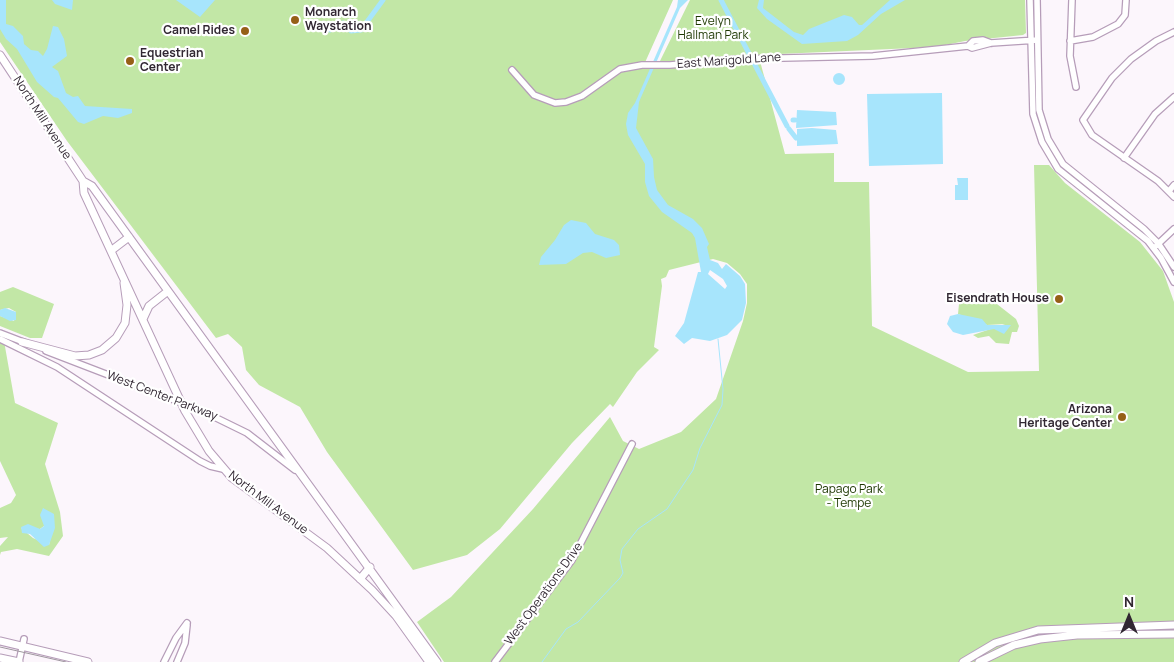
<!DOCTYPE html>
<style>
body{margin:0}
#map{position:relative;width:1174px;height:662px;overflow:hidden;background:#fcf6fc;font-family:Manrope,sans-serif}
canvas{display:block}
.north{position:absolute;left:1104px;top:592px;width:50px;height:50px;-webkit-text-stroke:4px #fff;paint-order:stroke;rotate:0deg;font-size:14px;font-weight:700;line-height:20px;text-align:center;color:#312732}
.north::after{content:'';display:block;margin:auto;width:18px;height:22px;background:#312732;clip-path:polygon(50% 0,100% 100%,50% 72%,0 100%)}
</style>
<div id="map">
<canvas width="1174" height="662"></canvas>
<div class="north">N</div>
</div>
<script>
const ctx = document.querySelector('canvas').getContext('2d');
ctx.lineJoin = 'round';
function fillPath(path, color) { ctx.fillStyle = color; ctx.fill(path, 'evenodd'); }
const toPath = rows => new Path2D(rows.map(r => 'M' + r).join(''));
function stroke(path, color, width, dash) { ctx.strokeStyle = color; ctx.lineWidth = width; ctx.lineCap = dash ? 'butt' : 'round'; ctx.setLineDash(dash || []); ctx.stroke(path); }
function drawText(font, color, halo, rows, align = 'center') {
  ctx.font = font + ' Manrope,sans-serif'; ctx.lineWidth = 4.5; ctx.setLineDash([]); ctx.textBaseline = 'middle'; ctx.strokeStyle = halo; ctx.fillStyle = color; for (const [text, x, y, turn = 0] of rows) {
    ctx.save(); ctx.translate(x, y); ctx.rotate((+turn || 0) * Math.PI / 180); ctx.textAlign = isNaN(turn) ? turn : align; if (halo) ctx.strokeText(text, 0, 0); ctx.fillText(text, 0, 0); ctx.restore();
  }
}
fillPath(toPath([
 [0,0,673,0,643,67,661,69,760,61,785,154,834,153,834,182,869,182,872,326,968,372,1039,371,1034,165,1049,165,1065,183,1140,242,1163,271,1174,302,1174,662,444,662,417,622,451,597,533,509,610,417,623,441,639,449,681,432,716,399,743,321,747,303,747,284,740,274,727,263,713,259,669,270,666,277,661,279,662,286,654,347,659,350,637,372,613,407,610,404,572,443,500,529,467,555,413,570,327,452,300,407,259,385,246,370,242,347,228,334,216,338,67,141,0,42],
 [690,0,1025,0,1026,33,1023,35,965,41,936,47,712,57,659,63],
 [13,287,54,304,42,338,30,338,0,326,0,316,14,321,16,312,9,308,0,310,0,292],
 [988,297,1016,319,1019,326,1017,332,1012,332,1009,344,996,343,989,336,978,338,973,335,1005,324,987,325,958,314,959,304],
 [0,340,4,341,15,403,58,423,45,464,60,512,63,536,49,556,17,549,1,552,0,555,0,546,8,537,0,538,0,508,11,503,16,495,0,461],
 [44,526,51,536,49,545,33,538,21,528,40,529]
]), '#c2e7a6');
fillPath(toPath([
 [0,0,6,0,6,24,13,26,23,36,24,44,31,50,38,51,43,56,47,49,53,26,58,27,64,39,67,56,52,67,58,71,66,93,73,97,78,96,85,106,132,109,132,113,118,118,103,116,84,124,78,122,58,98,54,97,37,82,17,49,6,39,0,29],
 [52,0,73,0,72,10,55,4],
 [176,0,215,0,200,17],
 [678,0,688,0,680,8,639,102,636,128,653,159,654,177,657,190,668,205,693,219,702,228,709,244,707,247,710,260,718,263,722,269,726,264,740,276,745,284,746,303,742,320,727,335,710,341,692,338,684,344,675,336,684,323,698,272,701,272,695,238,692,233,662,212,649,196,645,182,645,164,628,135,626,124,628,113,635,103,677,7],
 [710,270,723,279,727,286,725,289,708,274],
 [759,0,764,0,763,8,794,32,803,35,809,29,844,15,852,17,859,25,862,25,890,0,905,0,881,14,858,35,847,41,802,44,767,19,757,8],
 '833 79a6 6 0 1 1 12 0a6 6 0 1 1-12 0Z',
 [942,93,943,164,869,166,867,94],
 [797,110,836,112,837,125,796,128],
 [812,128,836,130,838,144,797,146,797,129],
 [957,178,968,178,968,200,955,200,955,185,958,185],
 [571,220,586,223,595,234,614,240,619,245,620,255,606,258,592,252,583,253,566,264,539,265,541,257,555,240,564,225],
 [5,308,16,312,16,320,10,321,0,316,0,310],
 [958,314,982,319,987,325,1011,325,1004,334,994,329,963,335,953,332,947,324,950,316],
 [43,508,54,514,55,528,49,545,44,547,30,534,22,533,21,527,28,524,40,529,44,526,40,515]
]), '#a7e5fc');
stroke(toPath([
 [542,662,566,629,578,622,620,578,623,573,620,560,622,549,638,529,667,509,693,470,700,448,722,405,723,389,718,339]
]), '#a7e5fc', 1);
stroke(toPath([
 [721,0,787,126],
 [330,30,343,23,351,31,361,30,383,0],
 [793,120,795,120],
 [789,129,796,138]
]), '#a7e5fc', 5);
const minor = toPath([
 [1030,0,1033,114,1042,142,1058,169,1148,241,1161,258,1174,282],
 [1037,0,1039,110,1048,139,1063,164,1144,229,1158,243,1174,267],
 [1072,0,1070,56,1076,87],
 [1174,32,1156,41,1131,59,1112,78,1083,120,1092,135,1158,181,1174,197],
 [1070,41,1093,37,1118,24,1125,15,1126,0],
 [968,46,973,41,983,40,991,43],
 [512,70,534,95,555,103,566,102,582,96,620,69,642,65,670,65,738,59,873,56,968,46,972,48,991,43,1037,40],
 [1124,158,1155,114,1174,97],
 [1169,191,1174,185],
 [1157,245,1174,229],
 [0,333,26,343],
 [0,339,57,367,200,461,210,466,223,469],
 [46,351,163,396],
 [196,408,247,433,295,470],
 [19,662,24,639],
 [164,662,176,638,187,623],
 [177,662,185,643,187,625],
 [495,662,572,560,632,444]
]);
const major = toPath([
 [0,55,83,181,92,186,105,204,437,662],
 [83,181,84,193,185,411,209,451,232,478,327,548,372,590,396,616,429,662],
 [112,250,129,237],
 [143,319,149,306,168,291],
 [22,342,75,356,89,355,102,350,116,338,125,323,127,305,124,283],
 [360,579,370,567],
 [0,641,88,662],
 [0,658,19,662],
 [963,662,995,643,1038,630,1174,625],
 [979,662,1014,645,1040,639,1077,635,1174,634]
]);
stroke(minor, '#b69db9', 8);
stroke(major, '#b69db9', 9);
stroke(minor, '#fff', 5.5);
stroke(major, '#fff', 7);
stroke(toPath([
 [0,647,66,662]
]), '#9f979f', 1);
const minorBridge = toPath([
 [163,396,196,408]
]);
stroke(minorBridge, '#b69db9', 8, []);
stroke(minorBridge, '#fff', 5.5);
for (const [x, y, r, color] of [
 [295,20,5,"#966017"],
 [245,31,5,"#966017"],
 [130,61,5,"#966017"],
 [1059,299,5,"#966017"],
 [1122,417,5,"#966017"]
]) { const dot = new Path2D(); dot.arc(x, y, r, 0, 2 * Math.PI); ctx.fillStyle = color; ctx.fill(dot); stroke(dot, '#fff', 2); }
drawText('bold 12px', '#312732', '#fff', [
 ["Monarch",305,13,"left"],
 ["Waystation",305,27,"left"],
 ["Camel Rides",235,31],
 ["Equestrian",140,54,"left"],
 ["Center",140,68,"left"],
 ["Eisendrath House",1049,299],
 ["Arizona",1112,410],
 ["Heritage Center",1112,424]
], 'right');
drawText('12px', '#1d3700', '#fff', [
 ["Evelyn",713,22],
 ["Hallman Park",713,36],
 ["Papago Park",849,490],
 ["- Tempe",849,504]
]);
drawText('12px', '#312732', '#fff', [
 ["East Marigold Lane",729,61,-4],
 ["North Mill Avenue",42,118,57],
 ["West Center Parkway",162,396,21],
 ["North Mill Avenue",268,503,37],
 ["West Operations Drive",544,594,-54]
]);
</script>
